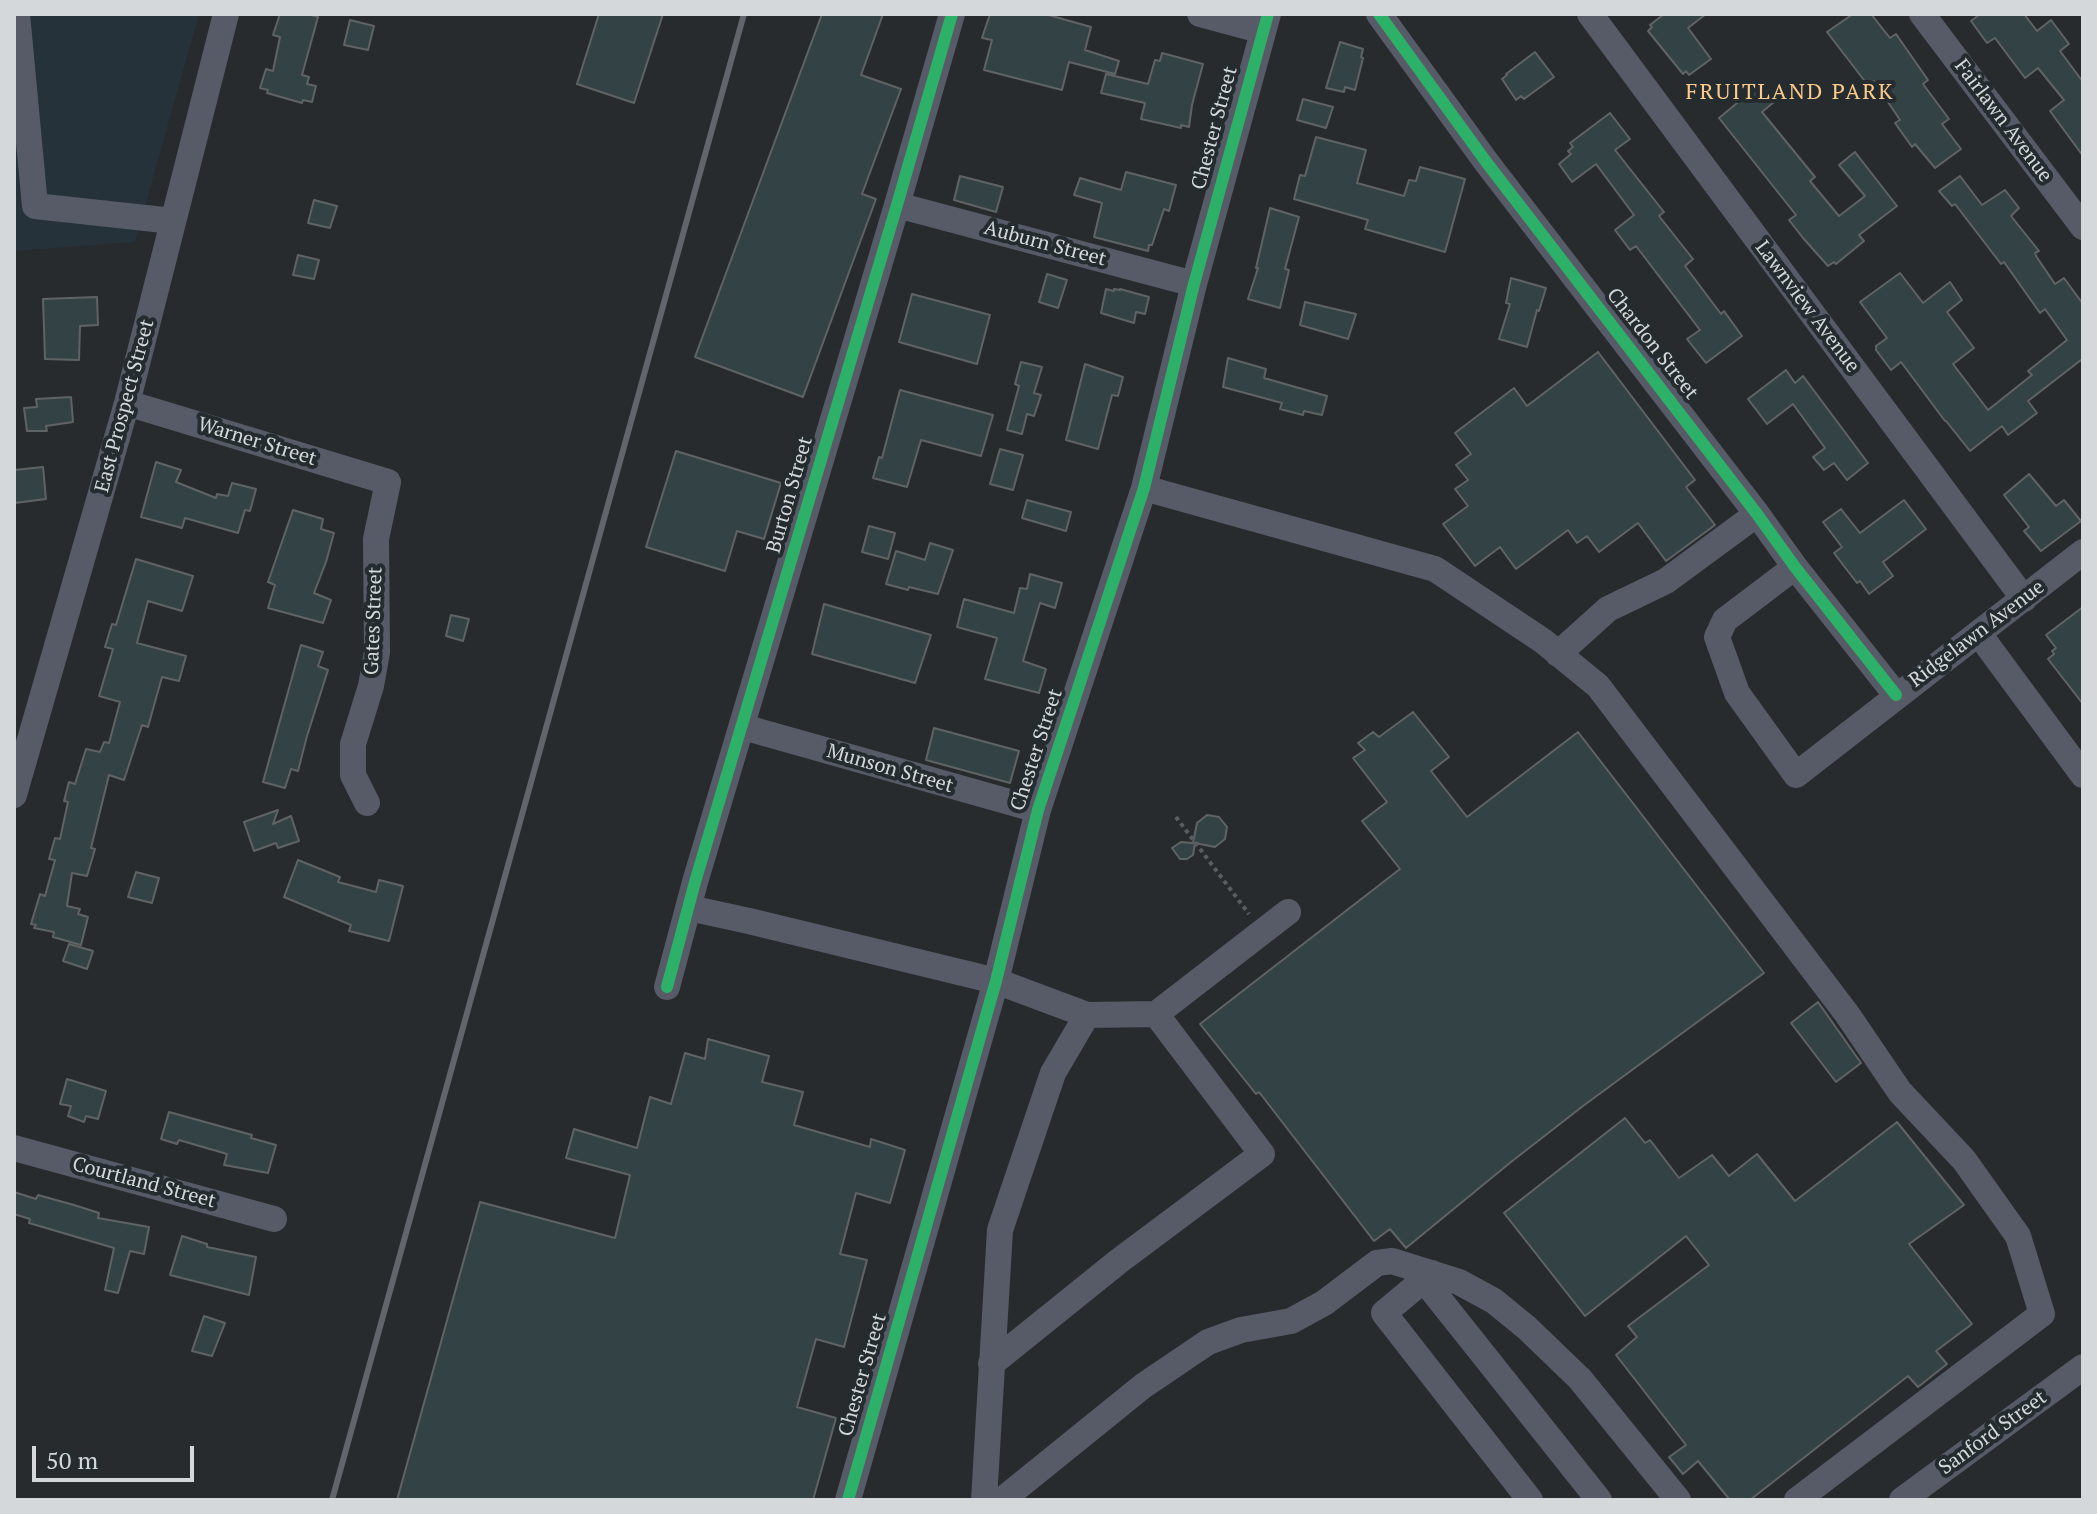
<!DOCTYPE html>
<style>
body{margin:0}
#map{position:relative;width:2097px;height:1514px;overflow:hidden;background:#282b2d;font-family:"PT Serif",serif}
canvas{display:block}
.frame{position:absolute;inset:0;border:16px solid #d4d8db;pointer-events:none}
.scale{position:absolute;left:32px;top:1446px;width:162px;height:36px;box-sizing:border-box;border:4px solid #d4d8db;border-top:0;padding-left:10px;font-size:24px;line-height:28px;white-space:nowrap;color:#d4d8db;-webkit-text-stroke:6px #252c30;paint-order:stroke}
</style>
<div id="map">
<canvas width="2097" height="1514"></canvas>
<div class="frame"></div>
<div class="scale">50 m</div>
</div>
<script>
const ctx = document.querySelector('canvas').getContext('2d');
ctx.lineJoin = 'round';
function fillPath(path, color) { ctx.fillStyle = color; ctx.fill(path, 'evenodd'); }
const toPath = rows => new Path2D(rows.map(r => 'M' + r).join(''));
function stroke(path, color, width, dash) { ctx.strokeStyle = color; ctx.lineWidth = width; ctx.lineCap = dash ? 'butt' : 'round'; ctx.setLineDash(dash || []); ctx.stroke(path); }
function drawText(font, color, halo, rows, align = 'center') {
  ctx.font = font + ' "PT Serif",serif'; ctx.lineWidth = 8; ctx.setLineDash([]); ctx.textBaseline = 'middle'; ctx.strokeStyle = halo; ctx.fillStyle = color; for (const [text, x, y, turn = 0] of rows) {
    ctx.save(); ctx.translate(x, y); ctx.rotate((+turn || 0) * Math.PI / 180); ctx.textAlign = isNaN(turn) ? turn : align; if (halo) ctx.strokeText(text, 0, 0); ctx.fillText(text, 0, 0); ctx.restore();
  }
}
fillPath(toPath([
 [14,14,199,14,135,242,14,251]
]), '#253239');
const building = toPath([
 [280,14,308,14,318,17,302,75,309,77,307,84,316,86,312,102,303,100,302,103,267,93,268,90,260,88,266,69,273,71,280,37,273,35,280,14],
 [599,14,663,14,634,103,577,84,599,14],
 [822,14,883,14,861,75,901,89,862,194,876,199,803,397,695,357,822,14],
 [990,14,1045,14,1091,27,1085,50,1119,61,1115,74,1069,62,1062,90,984,70,992,40,982,38,990,14],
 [1664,14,1706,14,1688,28,1711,59,1689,75,1686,71,1683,74,1648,31,1652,27,1650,25,1664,14],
 [1853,14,1871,14,1890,38,1896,34,1928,80,1923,84,1949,119,1942,124,1961,149,1935,168,1915,144,1912,147,1895,123,1900,120,1874,81,1872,81,1867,84,1827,32,1853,14],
 [1980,14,2024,14,2037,31,2051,20,2069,44,2060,51,2083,82,2083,156,2050,111,2064,100,2038,68,2025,78,1995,38,1987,43,1971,21,1980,14],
 [350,20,374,26,368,50,344,45,350,20],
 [1340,42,1363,49,1361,57,1363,58,1355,90,1345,87,1344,92,1326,88,1340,42],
 [1535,52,1554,77,1524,99,1521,96,1516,100,1502,79,1507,75,1506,74,1535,52],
 [1162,53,1203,64,1192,105,1189,127,1181,125,1181,128,1141,119,1145,103,1101,93,1106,74,1148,84,1155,60,1160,61,1162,53],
 [1760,84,1774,102,1762,112,1815,177,1810,181,1839,216,1865,196,1839,165,1855,152,1897,206,1859,235,1864,241,1836,264,1834,262,1828,266,1803,238,1789,220,1796,215,1719,118,1760,84],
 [1303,99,1333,107,1326,128,1297,120,1303,99],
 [1610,113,1630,139,1615,150,1664,212,1659,216,1693,259,1685,266,1721,314,1724,311,1742,336,1706,363,1687,339,1700,330,1636,246,1630,250,1615,230,1634,215,1596,164,1572,182,1559,164,1571,154,1568,151,1573,147,1570,143,1610,113],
 [1316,137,1366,150,1357,183,1404,196,1409,180,1416,181,1420,167,1465,179,1445,252,1365,229,1368,220,1294,199,1300,175,1305,176,1316,137],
 [1126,172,1176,185,1169,211,1164,209,1152,245,1149,245,1148,251,1094,237,1102,203,1074,195,1080,178,1121,190,1126,172],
 [960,176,1003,187,996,212,954,200,960,176],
 [1960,176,1982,205,2005,190,2019,208,2011,216,2039,251,2035,253,2036,256,2055,284,2064,278,2083,304,2083,363,2081,360,2028,401,2037,413,2008,435,2002,426,1970,451,1946,421,1945,421,1901,362,1891,370,1876,350,1876,346,1887,338,1860,302,1900,273,1923,303,1950,282,1962,300,1947,312,1974,348,1953,364,1988,410,2032,375,2028,371,2067,340,2045,309,2040,313,2004,262,2001,264,1955,204,1952,206,1939,191,1960,176],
 [314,200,337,206,330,228,308,223,314,200],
 [1270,208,1299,217,1285,269,1289,270,1280,308,1248,299,1258,268,1256,268,1270,208],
 [298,255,319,260,314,279,293,275,298,255],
 [1047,274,1067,280,1058,308,1039,302,1047,274],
 [1511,278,1546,288,1539,311,1537,310,1527,347,1499,339,1510,304,1506,303,1511,278],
 [1106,289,1114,291,1114,289,1120,290,1120,289,1149,297,1145,314,1136,312,1134,323,1101,313,1106,289],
 [912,294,990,315,977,364,899,342,912,294],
 [97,297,98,325,80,326,79,360,45,359,43,299,97,297],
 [1305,302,1356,314,1348,339,1300,325,1305,302],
 [1598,352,1695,480,1686,487,1715,525,1666,561,1638,523,1599,552,1587,536,1577,543,1568,530,1516,569,1500,547,1475,566,1443,524,1468,506,1455,489,1468,480,1456,465,1471,454,1455,433,1514,388,1527,406,1598,352],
 [1228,358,1266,369,1264,378,1327,396,1322,415,1304,411,1303,415,1280,409,1282,403,1223,387,1228,358],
 [1021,362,1042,367,1034,393,1041,395,1034,416,1027,414,1022,434,1007,430,1019,386,1015,384,1021,362],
 [1085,364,1123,377,1118,396,1112,395,1098,449,1066,440,1085,364],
 [1786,370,1795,383,1803,376,1868,463,1847,480,1834,463,1824,470,1813,457,1825,448,1793,404,1767,424,1748,399,1786,370],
 [900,390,993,415,981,456,921,440,907,487,873,478,879,457,882,458,900,390],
 [71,397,73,422,46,426,47,431,27,431,24,408,37,407,36,399,71,397],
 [1000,449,1023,455,1013,490,990,484,1000,449],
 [676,451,781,483,764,539,737,531,725,571,646,547,676,451],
 [156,462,181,470,176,482,216,498,217,494,228,496,232,483,256,489,250,511,245,510,238,533,185,518,182,528,141,517,156,462],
 [43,467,46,499,15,503,14,470,43,467],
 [2029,474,2056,506,2064,500,2081,521,2041,551,2024,531,2029,527,2004,495,2029,474],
 [1027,500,1071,512,1066,531,1022,518,1027,500],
 [1904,500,1926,529,1883,562,1893,576,1869,594,1860,581,1857,583,1834,553,1842,547,1823,522,1841,509,1860,533,1904,500],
 [293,510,323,519,321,529,334,533,326,562,314,593,331,600,323,623,268,608,275,585,268,582,293,510],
 [869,526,895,533,888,559,862,552,869,526],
 [930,543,953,550,938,594,909,587,908,590,886,584,896,551,925,560,930,543],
 [136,559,193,576,182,611,148,601,137,643,186,656,179,681,162,677,148,727,142,725,124,780,109,775,91,848,95,849,87,876,72,873,67,906,80,909,78,914,88,917,81,945,53,937,54,932,34,928,36,925,31,924,40,894,45,896,55,860,49,859,55,838,60,839,68,802,64,801,69,782,75,784,86,749,100,752,104,742,109,743,120,702,99,696,113,649,105,647,112,624,116,625,136,559],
 [1030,574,1062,583,1055,608,1040,603,1023,661,1046,669,1039,693,985,679,997,638,957,627,964,599,1014,613,1020,588,1027,589,1030,574],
 [824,604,931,635,915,683,812,654,824,604],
 [2083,607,2083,704,2048,659,2054,654,2052,651,2056,648,2046,635,2083,607],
 [451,615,469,619,463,641,446,636,451,615],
 [301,645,323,652,318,666,328,670,307,736,298,771,291,769,285,788,263,782,301,645],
 [1413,712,1449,757,1431,771,1467,817,1578,732,1764,973,1583,1106,1511,1162,1406,1248,1390,1229,1374,1241,1259,1092,1256,1094,1200,1024,1400,869,1362,821,1387,802,1353,758,1365,750,1358,743,1373,732,1379,737,1413,712],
 [934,728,1019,751,1010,783,926,760,934,728],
 [278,810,273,824,291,816,299,841,278,848,276,843,254,851,244,822,278,810],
 [1207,815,1219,817,1227,827,1225,839,1215,847,1195,843,1193,855,1187,859,1180,859,1172,848,1181,842,1193,843,1197,823,1207,815],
 [298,860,340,877,338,882,376,892,379,880,403,886,389,941,349,931,351,925,284,897,298,860],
 [136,872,159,878,152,903,128,897,136,872],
 [69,944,93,951,87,969,63,961,69,944],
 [1818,1002,1861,1063,1836,1082,1791,1023,1818,1002],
 [708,1039,769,1056,762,1082,803,1092,794,1125,870,1147,871,1139,905,1150,890,1203,856,1193,840,1254,867,1260,844,1347,816,1339,797,1407,836,1418,813,1500,397,1500,480,1202,615,1238,630,1175,566,1158,574,1129,637,1148,650,1097,671,1104,685,1053,705,1059,708,1039],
 [67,1079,106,1091,98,1119,86,1116,84,1122,68,1116,71,1106,60,1104,67,1079],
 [169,1112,252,1135,251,1138,276,1145,268,1173,224,1165,227,1154,179,1140,177,1144,161,1139,169,1112],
 [1625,1118,1645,1143,1650,1140,1679,1178,1712,1155,1729,1176,1757,1154,1795,1201,1897,1122,1964,1205,1909,1244,1972,1324,1936,1351,1947,1364,1918,1387,1908,1376,1750,1500,1730,1500,1698,1461,1683,1474,1669,1457,1686,1445,1616,1355,1637,1337,1628,1326,1709,1265,1686,1236,1585,1316,1504,1213,1625,1118],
 [14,1192,36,1199,38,1195,74,1205,99,1213,98,1218,149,1227,144,1254,130,1251,118,1293,105,1290,114,1248,29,1223,30,1219,14,1214,14,1192],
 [182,1236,207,1244,207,1247,256,1257,249,1295,170,1275,182,1236],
 [204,1316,225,1323,212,1356,192,1351,204,1316]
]);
fillPath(building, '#334244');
stroke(building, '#606364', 2);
stroke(toPath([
 [1176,817,1249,914]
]), '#595d64', 4, [4, 4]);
stroke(toPath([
 [17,14,35,206,173,221],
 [1200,14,1263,31],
 [1379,14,1487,163,1757,514,1795,567,1896,695],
 [1590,14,2024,599],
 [1922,14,2083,227],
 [897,205,1194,284],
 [127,403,388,482,376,539,377,652,371,686,353,744,353,775,367,803],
 [1144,488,1435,569,1543,641,1598,686,1847,1014,1900,1092,1964,1160,2018,1236,2042,1314,1797,1500],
 [1795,567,1725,620,1717,637,1737,693,1796,775,2083,552],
 [1979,634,2083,775],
 [1558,654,1608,609,1666,581,1757,514],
 [743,727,1038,810],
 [14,795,127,403,226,14],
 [689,908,749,921,996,981,1087,1015,1156,1014,1262,1154,1119,1261,991,1364],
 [667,987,695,882,897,205,952,14],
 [1156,1014,1288,912],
 [14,1148,274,1219],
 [1432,1273,1384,1313,1530,1500],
 [1424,1280,1599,1500],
 [848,1500,996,981,1038,810,1144,488,1194,284,1268,14],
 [984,1500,1000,1230,1053,1073,1087,1015],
 [1002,1500,1143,1386,1208,1342,1241,1330,1291,1321,1324,1303,1377,1263,1392,1261,1459,1282,1494,1301,1527,1328,1580,1379,1678,1500],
 [1902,1500,2083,1367]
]), '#575b67', 26);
stroke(toPath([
 [332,1500,744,14]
]), '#62666c', 6);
stroke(toPath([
 [1379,14,1487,163,1757,514,1795,567,1896,695],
 [667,987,695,882,897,205,952,14],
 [848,1500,996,981,1038,810,1144,488,1194,284,1268,14]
]), '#2db169', 12);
drawText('20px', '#d4d8db', '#252c30', [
 ["Fairlawn Avenue",2003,121,53],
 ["Chester Street",1215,128,-75],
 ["Auburn Street",1045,244,15],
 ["Lawnview Avenue",1807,307,53],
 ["Chardon Street",1652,344,52],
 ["East Prospect Street",125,406,-75],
 ["Warner Street",257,442,17],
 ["Burton Street",790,495,-74],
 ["Gates Street",374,621,-88],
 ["Ridgelawn Avenue",1977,634,-37],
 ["Chester Street",1037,750,-72],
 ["Munson Street",890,769,16],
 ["Courtland Street",144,1183,15],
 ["Chester Street",863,1375,-74],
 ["Sanford Street",1993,1433,-36]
]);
ctx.letterSpacing = '2px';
drawText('22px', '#fdca8a', '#252c30', [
 ["FRUITLAND PARK",1790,93]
]);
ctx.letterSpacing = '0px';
</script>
